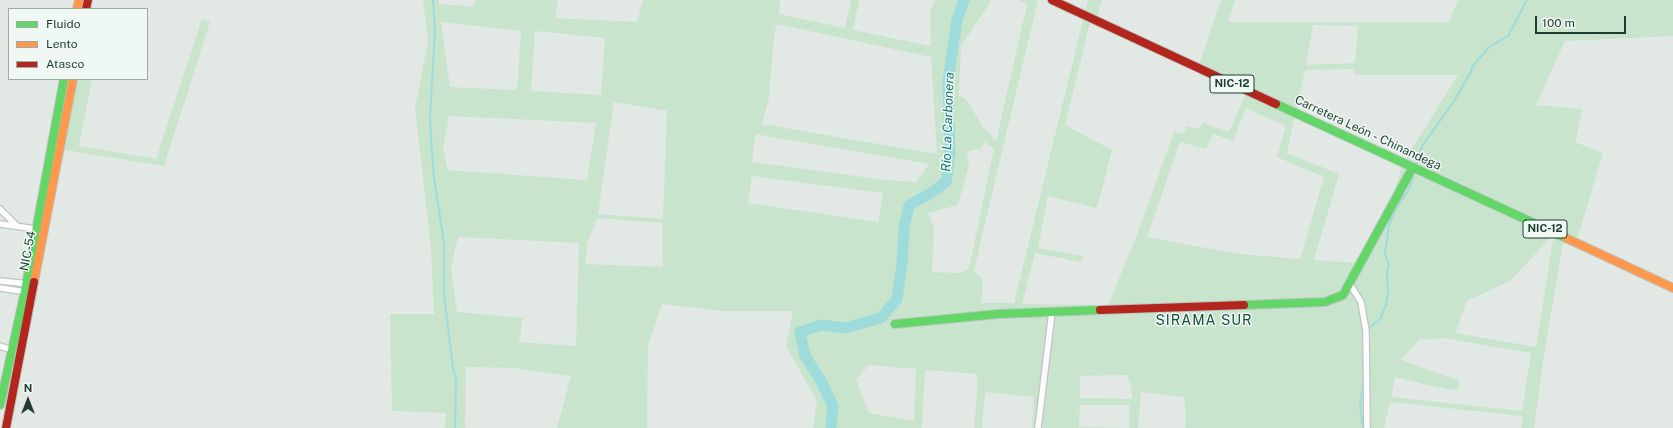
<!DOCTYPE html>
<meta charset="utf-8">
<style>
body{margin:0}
#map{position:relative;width:1673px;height:428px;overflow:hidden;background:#e2e9e5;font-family:"Public Sans",sans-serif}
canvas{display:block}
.legend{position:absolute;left:8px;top:8px;width:140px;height:72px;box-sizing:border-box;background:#eff8f2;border:1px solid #9bada4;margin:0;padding:5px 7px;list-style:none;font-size:12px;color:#1e3d30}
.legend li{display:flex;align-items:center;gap:8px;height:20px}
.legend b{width:20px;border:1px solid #9bada4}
.north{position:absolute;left:8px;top:380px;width:40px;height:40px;-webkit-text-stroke:3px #eff8f2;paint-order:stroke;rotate:0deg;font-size:11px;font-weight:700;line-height:16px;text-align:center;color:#1e3d30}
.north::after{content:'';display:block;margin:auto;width:14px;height:18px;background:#1e3d30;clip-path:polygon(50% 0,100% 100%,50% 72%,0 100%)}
.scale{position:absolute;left:1535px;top:16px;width:91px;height:18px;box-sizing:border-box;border:2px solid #1e3d30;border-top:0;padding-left:5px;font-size:12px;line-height:14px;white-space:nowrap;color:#1e3d30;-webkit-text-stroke:3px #eff8f2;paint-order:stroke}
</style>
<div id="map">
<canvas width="1673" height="428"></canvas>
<ul class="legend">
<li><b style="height:5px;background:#63d668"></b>Fluido</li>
<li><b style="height:5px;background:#ff974d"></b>Lento</li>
<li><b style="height:5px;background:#b3261e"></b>Atasco</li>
</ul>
<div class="north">N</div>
<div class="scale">100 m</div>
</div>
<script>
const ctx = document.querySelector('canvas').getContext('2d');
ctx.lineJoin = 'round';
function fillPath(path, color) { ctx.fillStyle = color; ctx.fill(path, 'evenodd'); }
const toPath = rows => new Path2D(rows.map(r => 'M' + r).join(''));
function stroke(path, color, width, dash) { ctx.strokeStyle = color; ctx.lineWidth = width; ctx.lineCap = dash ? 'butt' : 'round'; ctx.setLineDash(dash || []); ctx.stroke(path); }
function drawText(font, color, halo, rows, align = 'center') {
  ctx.font = font + ' "Public Sans",sans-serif'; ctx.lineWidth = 3; ctx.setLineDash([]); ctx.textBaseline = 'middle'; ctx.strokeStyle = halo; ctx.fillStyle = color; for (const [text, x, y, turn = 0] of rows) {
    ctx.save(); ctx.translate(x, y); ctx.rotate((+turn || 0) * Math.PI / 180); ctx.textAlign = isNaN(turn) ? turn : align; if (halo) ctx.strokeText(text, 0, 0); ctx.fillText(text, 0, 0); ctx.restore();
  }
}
fillPath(toPath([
 [423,0,439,0,439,4,474,7,475,0,558,0,555,18,637,22,643,0,780,0,779,14,845,28,851,0,859,0,853,30,931,46,930,11,935,0,992,0,961,46,959,96,966,99,983,127,996,141,1027,5,1019,0,1038,0,974,270,983,280,981,303,1014,303,1088,0,1102,0,1096,20,1091,18,1065,125,1112,150,1097,208,1048,196,1038,248,1083,256,1080,262,1035,253,1022,304,1108,305,1137,235,1174,132,1183,134,1187,126,1199,129,1203,123,1229,132,1247,91,1198,67,1221,0,1235,0,1228,22,1449,22,1458,0,1673,0,1673,36,1565,41,1536,105,1583,109,1575,142,1603,153,1576,243,1564,238,1545,348,1534,428,1521,428,1523,416,1390,402,1384,428,1185,428,1186,420,1184,397,1141,392,1138,428,1032,428,1034,397,985,392,982,428,974,428,977,395,977,374,925,370,922,428,813,428,817,401,786,346,793,311,722,311,662,304,648,346,647,428,557,428,571,376,514,368,466,367,465,428,445,428,446,413,392,411,390,314,434,314,431,247,415,108,428,42],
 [441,22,521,31,517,90,450,87],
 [777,24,931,57,937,154,762,124,769,97,774,35],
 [1313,25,1358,26,1355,63,1306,65],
 [535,31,605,38,601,95,531,91],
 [1355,69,1355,75,1458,75,1403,163,1385,218,1356,263,1314,260,1339,174,1287,153,1305,70],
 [614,102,667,111,663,219,598,214],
 [1246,108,1286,126,1277,157,1324,177,1300,259,1239,254,1147,237,1180,142,1206,149,1213,134,1233,141],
 [449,116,596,123,587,180,448,170,443,148],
 [755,134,929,164,916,182,886,180,752,162],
 [985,142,994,149,969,268,961,273,932,272,934,228,928,213,958,205,969,165,967,152,981,148],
 [752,176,883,193,878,222,748,203],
 [597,218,662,223,663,267,585,264,587,244],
 [1554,234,1536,347,1455,333,1467,301,1510,281],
 [458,237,579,243,576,346,519,342,523,318,457,312,451,269],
 [1444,338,1531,353,1522,411,1391,397,1395,377,1423,384,1453,390,1460,388,1458,380,1401,360,1419,340],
 [869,365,916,369,914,421,869,413,856,380],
 [1127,375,1131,388,1132,399,1080,398,1080,376],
 [1080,405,1129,405,1129,428,1079,427],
 [202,19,210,22,164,166,59,149,73,79,92,79,79,146,156,159]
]), '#c9e4cd');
stroke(toPath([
 [433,0,435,30,430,116,431,139,434,178,444,243,444,295,453,368,456,379,455,428],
 [1416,165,1422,146,1452,104,1471,72,1472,67,1489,47,1508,36,1527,0],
 [1367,330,1380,319,1386,305,1388,293,1387,273,1389,265,1385,254,1389,225,1397,207,1410,188,1413,175],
 [1363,428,1360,406,1363,385,1364,353]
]), '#9ddcdb', 2);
stroke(toPath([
 [831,428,833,406,820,379,805,356,800,332,821,325,845,328,881,318,897,299,902,264,904,228,909,205,928,195,946,182,950,155,948,81,957,20,964,0]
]), '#9ddcdb', 11);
const street = toPath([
 [0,209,17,226],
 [0,224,36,229],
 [0,281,29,284],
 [1349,283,1361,302,1366,331,1367,428],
 [0,288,27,292],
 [0,346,12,350],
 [1038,428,1052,312]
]);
const fast = toPath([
 [1276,104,1566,238],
 [1244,305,1325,302,1343,295,1413,167],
 [895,324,998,314,1100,310],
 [0,405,25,291,64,79]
]);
const slow = toPath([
 [77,9,79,0],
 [1566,238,1673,288],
 [34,282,73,79]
]);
const jam = toPath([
 [1052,0,1276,104],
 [86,9,88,0],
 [1100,310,1244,305],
 [6,428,34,282]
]);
stroke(street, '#bfc6c2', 8);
stroke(fast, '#bbc5c0', 10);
stroke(slow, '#bbc5c0', 10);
stroke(jam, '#bbc5c0', 10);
stroke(street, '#fbfcfb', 5.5);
stroke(fast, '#63d668', 8);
stroke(slow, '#ff974d', 8);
stroke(jam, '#b3261e', 8);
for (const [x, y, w] of [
 [1232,84,44],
 [1545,229,44]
]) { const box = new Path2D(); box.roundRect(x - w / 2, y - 9, w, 18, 3); ctx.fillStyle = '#eff8f2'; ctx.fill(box); stroke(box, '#1e3d30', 1); }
drawText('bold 11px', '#1e3d30', null, [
 ["NIC-12",1232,84],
 ["NIC-12",1545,229]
]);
drawText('12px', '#1e3d30', '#eff8f2', [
 ["Carretera León - Chinandega",1368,133,25],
 ["NIC-54",28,251,-79]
]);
drawText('italic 13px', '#13797a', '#eff8f2', [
 ["Río La Carbonera",948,122,-88]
]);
ctx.letterSpacing = '1px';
drawText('14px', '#18513b', '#eff8f2', [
 ["SIRAMA SUR",1204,321]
]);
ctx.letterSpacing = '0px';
</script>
